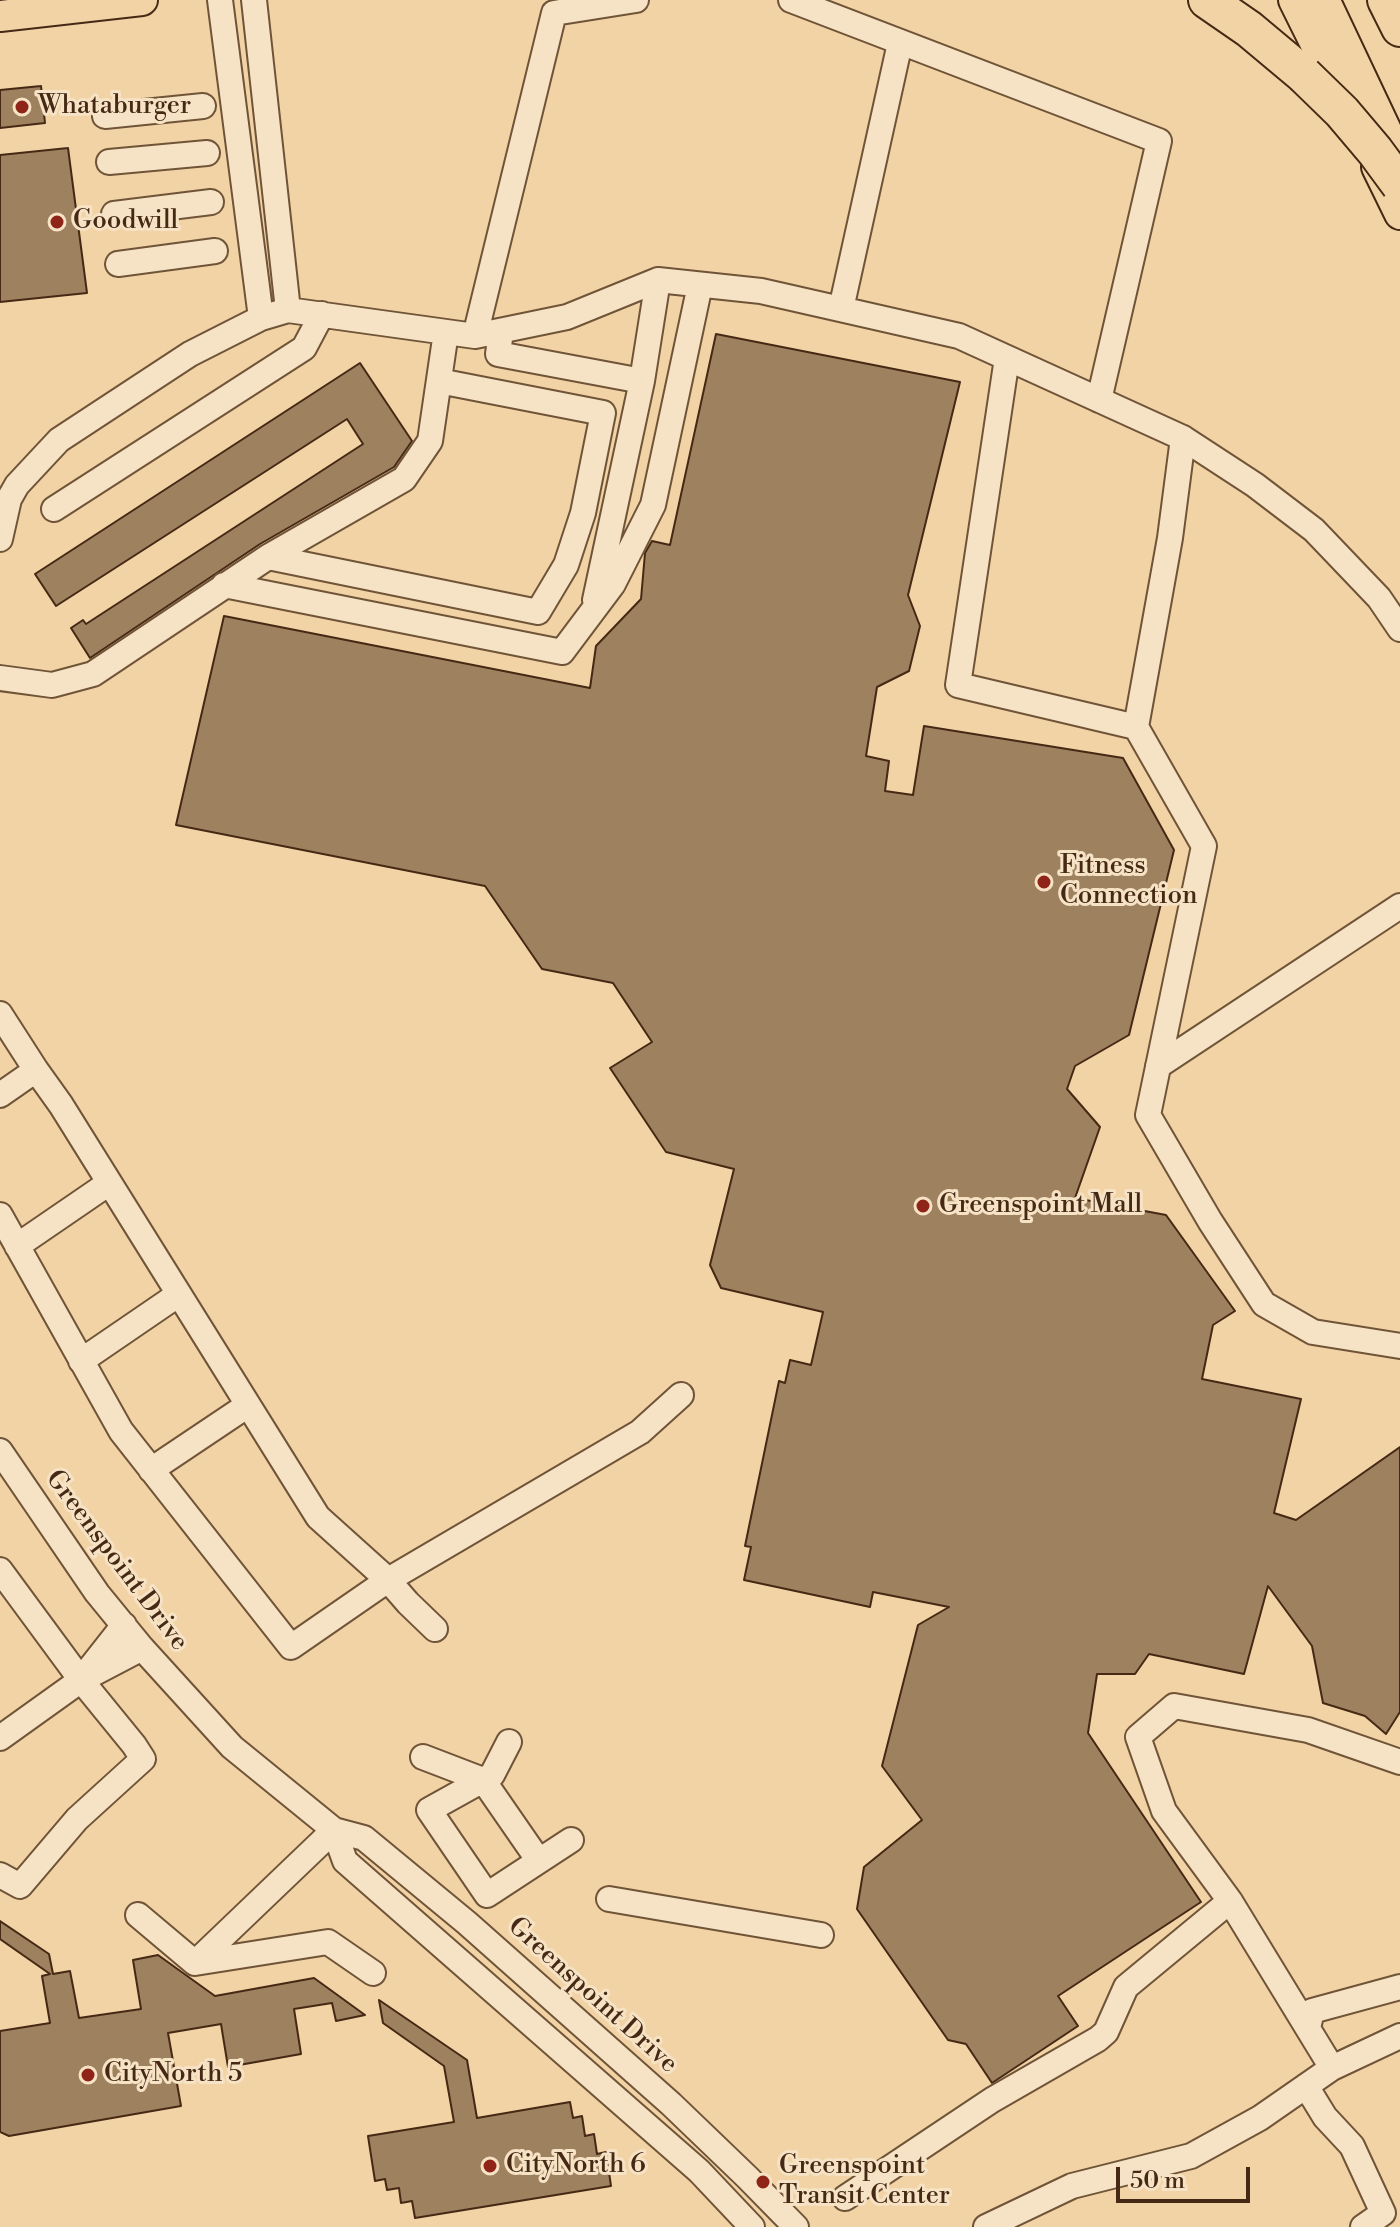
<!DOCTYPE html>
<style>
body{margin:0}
#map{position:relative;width:1400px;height:2227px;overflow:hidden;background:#f1d3a5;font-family:"Libre Bodoni",serif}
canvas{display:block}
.scale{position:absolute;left:1116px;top:2167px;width:134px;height:36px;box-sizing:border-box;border:4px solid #452914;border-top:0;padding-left:10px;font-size:24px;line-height:28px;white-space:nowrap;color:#452914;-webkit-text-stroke:6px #f6e2c4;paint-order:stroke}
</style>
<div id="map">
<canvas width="1400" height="2227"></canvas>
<div class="scale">50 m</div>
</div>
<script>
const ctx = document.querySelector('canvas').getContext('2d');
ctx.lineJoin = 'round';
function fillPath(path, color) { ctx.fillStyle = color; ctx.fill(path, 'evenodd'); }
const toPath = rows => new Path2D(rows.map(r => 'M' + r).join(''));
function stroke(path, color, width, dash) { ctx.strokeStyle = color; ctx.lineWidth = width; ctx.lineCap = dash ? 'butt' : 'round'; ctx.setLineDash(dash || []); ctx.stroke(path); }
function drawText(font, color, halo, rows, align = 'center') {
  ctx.font = font + ' "Libre Bodoni",serif'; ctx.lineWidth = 6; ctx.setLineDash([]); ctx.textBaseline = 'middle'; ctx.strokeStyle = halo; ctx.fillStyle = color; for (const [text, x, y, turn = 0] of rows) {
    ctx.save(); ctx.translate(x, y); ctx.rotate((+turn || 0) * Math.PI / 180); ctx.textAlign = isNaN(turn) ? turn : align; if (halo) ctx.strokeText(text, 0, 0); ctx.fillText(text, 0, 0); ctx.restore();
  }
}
const building = toPath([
 [41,86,45,123,0,128,0,90,41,86],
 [68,148,87,293,0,302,0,155,68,148],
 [716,334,960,382,908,595,920,626,909,671,877,687,866,756,889,761,885,791,913,795,924,726,1123,758,1174,850,1129,1035,1075,1066,1067,1089,1100,1127,1075,1198,1166,1215,1235,1311,1213,1325,1202,1379,1301,1399,1274,1513,1296,1520,1400,1447,1400,1712,1386,1734,1365,1716,1323,1703,1312,1646,1268,1586,1244,1674,1149,1654,1135,1674,1097,1674,1088,1733,1201,1902,1058,1996,1078,2026,992,2083,966,2044,948,2040,857,1909,864,1867,922,1820,882,1766,918,1625,949,1607,873,1592,870,1607,744,1580,751,1547,745,1546,779,1381,785,1383,790,1360,811,1365,823,1312,721,1288,710,1265,734,1169,666,1152,610,1068,652,1042,613,983,542,969,485,886,176,825,224,616,590,688,596,646,641,599,645,553,652,541,670,545,716,334],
 [360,363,412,441,394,467,260,544,90,658,71,628,83,620,86,624,363,444,347,419,56,606,35,574,360,363],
 [0,1921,49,1954,53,1974,70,1971,79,2018,141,2009,133,1960,158,1955,215,1996,314,1978,365,2015,336,2021,332,2003,294,2009,301,2054,228,2067,221,2024,168,2033,181,2106,9,2136,0,2132,0,2031,50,2023,42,1976,50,1974,0,1939,0,1921],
 [379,2000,467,2060,477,2118,570,2102,573,2118,582,2116,585,2136,594,2134,597,2154,606,2152,611,2186,415,2218,412,2201,401,2203,399,2188,387,2190,385,2179,375,2181,368,2136,454,2122,444,2066,383,2023,379,2000]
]);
fillPath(building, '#9e815f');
stroke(building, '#452914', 2);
const minor = toPath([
 [220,0,261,318],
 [254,0,288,310],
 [791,0,1159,141,1099,400],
 [105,116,203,106],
 [109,162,207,153],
 [114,214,211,202],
 [118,264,215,251],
 [841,309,900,43],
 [501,331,498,354,642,381,595,600],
 [475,336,554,13,636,0],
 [1007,358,958,685,1136,727,1204,846,1148,1115,1210,1221,1264,1304,1313,1332,1400,1346],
 [642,381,658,280],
 [54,509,304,348,322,314],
 [0,539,9,499,17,485,59,440,190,354,261,318,288,310,475,336,567,317,658,280,761,291,959,336,1183,438,1255,485,1314,530,1379,598,1400,629],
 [268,557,538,612,566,565,583,513,603,413,439,381],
 [224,585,562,652,613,584,653,505,700,285],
 [0,678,52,685,93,674,268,557,404,479,430,441,446,332],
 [1136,727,1170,538,1183,438],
 [0,1014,36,1070,61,1105,318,1517,388,1580,408,1603,435,1629],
 [1158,1066,1400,906],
 [0,1095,36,1070],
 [0,1215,121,1431,291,1647,388,1580,640,1432,681,1395],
 [17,1246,109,1183],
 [81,1361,179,1294],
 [0,1451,97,1593,142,1648,232,1747,334,1830,364,1838,467,1923,671,2104,747,2177,796,2227],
 [151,1470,248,1405],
 [0,1570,81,1680,134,1745,143,1759,77,1819,20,1886,0,1875],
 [87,1672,124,1625],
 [0,1738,81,1680,142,1648],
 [509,1742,492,1775,429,1810,487,1895,571,1840],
 [423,1757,483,1780,539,1861],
 [334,1830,345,1861,699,2171,752,2227],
 [609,1899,821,1935],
 [1230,1901,1332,2068],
 [138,1915,195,1963,328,1942,373,1973],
 [195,1963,334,1830],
 [1308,2028,1312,2011,1400,1987],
 [1306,2086,1325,2117,1352,2146,1383,2213,1363,2227],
 [845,2198,992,2100,1098,2039,1106,2032,1126,1987,1230,1901,1164,1811,1138,1737,1174,1706,1308,1730,1400,1762],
 [986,2227,1072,2186,1191,2156,1260,2118,1332,2068,1400,2036]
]);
const major = toPath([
 [1294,0,1350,113],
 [0,16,142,0],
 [1377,167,1400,214]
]);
const highway = toPath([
 [1207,0,1249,29,1304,75],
 [1321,0,1400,167],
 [1386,0,1400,28]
]);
stroke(minor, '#705438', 28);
stroke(major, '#452914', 34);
stroke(highway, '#452914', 40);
stroke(minor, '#f6e2c4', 24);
stroke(major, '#f1d3a5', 30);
stroke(highway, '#f1d3a5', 36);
const highwayBridge = toPath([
 [1304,75,1342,112,1375,151,1400,185]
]);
stroke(highwayBridge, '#452914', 40, []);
stroke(highwayBridge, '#f1d3a5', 36);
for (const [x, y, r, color] of [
 [22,107,8,"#8f2418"],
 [57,222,8,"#8f2418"],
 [1044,882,8,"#8f2418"],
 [923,1206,8,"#8f2418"],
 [88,2075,8,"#8f2418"],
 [490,2166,8,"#8f2418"],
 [763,2182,8,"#8f2418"]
]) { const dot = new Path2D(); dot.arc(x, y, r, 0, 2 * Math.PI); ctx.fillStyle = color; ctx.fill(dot); stroke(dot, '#f6e2c4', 3); }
drawText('26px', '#452914', '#f6e2c4', [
 ["Whataburger",38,107],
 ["Goodwill",73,222],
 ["Fitness",1060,867],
 ["Connection",1060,897],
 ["Greenspoint Mall",939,1206],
 ["CityNorth 5",104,2075],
 ["CityNorth 6",506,2166],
 ["Greenspoint",779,2167],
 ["Transit Center",779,2197]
], 'left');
drawText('26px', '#452914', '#f6e2c4', [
 ["Greenspoint Drive",116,1561,53],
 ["Greenspoint Drive",592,1996,42]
]);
</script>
